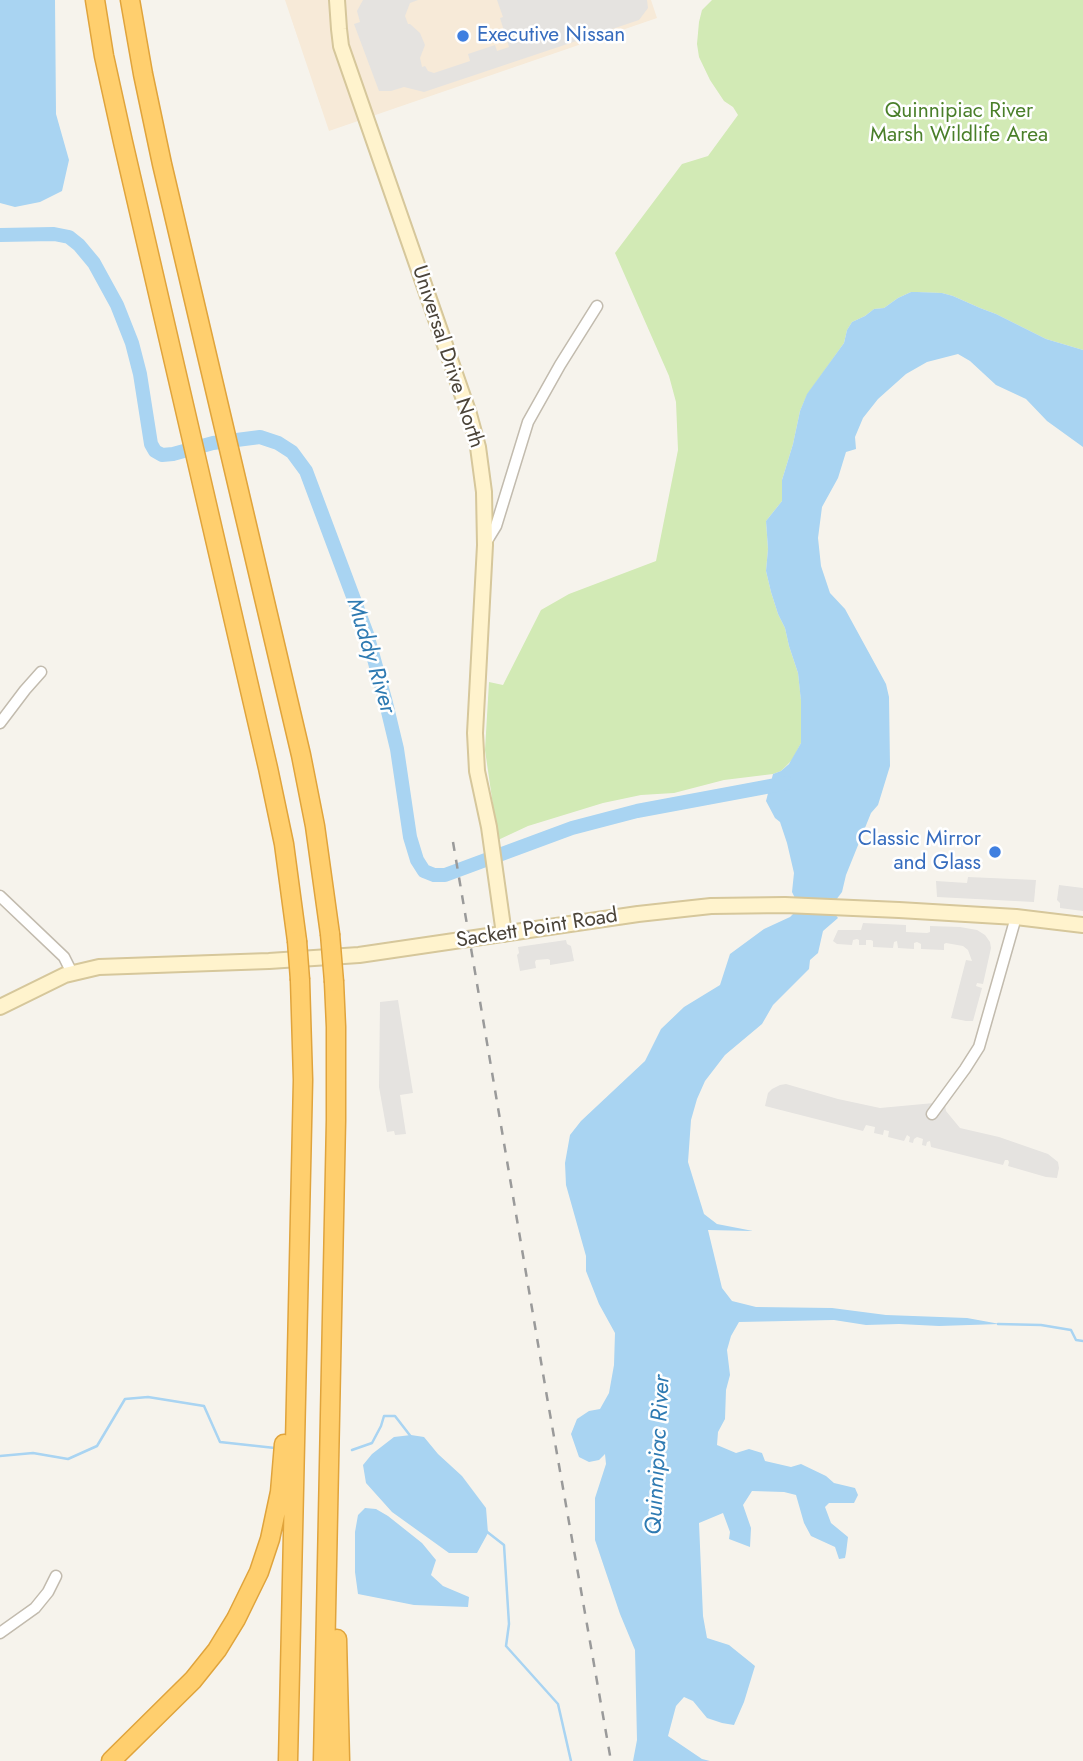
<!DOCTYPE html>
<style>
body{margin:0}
canvas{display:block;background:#f6f3ec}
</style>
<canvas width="1083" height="1761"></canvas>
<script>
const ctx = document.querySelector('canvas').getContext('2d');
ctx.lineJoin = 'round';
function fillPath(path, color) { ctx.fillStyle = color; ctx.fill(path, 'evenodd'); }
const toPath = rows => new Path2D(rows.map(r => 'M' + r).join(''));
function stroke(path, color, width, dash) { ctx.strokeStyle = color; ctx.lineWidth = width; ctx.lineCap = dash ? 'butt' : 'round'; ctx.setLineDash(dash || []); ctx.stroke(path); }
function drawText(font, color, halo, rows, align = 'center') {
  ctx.font = font + ' Jost,sans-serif'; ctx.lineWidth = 5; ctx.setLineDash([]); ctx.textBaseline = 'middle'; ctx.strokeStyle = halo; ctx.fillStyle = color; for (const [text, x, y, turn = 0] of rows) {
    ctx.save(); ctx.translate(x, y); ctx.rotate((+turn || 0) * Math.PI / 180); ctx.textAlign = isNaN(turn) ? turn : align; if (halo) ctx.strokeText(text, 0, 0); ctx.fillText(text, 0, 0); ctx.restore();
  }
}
fillPath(toPath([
 [285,0,651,0,657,18,329,131]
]), '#f7ead8');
fillPath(toPath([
 [712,0,1083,0,1083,350,1046,339,996,314,980,308,953,296,942,293,911,292,898,298,884,308,874,309,865,316,852,322,847,330,844,343,807,395,800,411,793,444,782,480,782,501,766,521,768,549,766,571,771,592,778,614,785,628,789,646,798,673,801,700,801,743,792,760,781,771,773,774,724,780,674,793,641,795,603,803,528,826,498,840,485,750,489,682,503,685,541,610,569,594,656,561,678,450,676,402,669,376,615,253,682,164,708,156,738,115,733,107,724,101,710,80,699,57,697,44,699,22,702,10]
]), '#d2eab5');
fillPath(toPath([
 [363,0,418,0,410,3,405,16,408,24,410,24,420,33,425,45,420,58,422,67,425,66,428,71,434,73,470,61,468,54,495,45,497,51,509,47,500,18,503,17,497,0,647,0,648,8,639,20,424,92,404,87,391,91,379,91,354,24,360,22,357,11],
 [968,877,1036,880,1034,902,937,897,936,881,967,883],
 [1059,885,1083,888,1083,911,1060,908,1060,903,1057,900],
 [863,923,906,925,906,932,927,933,930,932,930,926,960,927,977,930,985,935,990,942,991,948,983,984,977,983,976,986,982,988,973,1021,966,1021,951,1018,966,960,972,961,968,950,963,946,946,943,944,944,944,950,921,949,921,944,917,942,914,943,914,949,898,948,897,941,894,942,893,948,873,947,873,941,871,940,866,940,866,945,859,945,859,940,857,939,853,940,852,945,837,944,833,941,838,930,861,930],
 [566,940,567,944,571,946,574,961,550,965,550,960,548,959,536,960,535,962,536,968,520,971,517,955,519,953,518,947],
 [398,1000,413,1093,400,1095,406,1134,395,1135,394,1131,387,1132,379,1087,380,1002],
 [786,1084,838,1099,880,1108,934,1103,945,1105,946,1111,960,1128,999,1137,1048,1154,1058,1162,1059,1168,1057,1178,1046,1177,1008,1166,1009,1162,1008,1160,1005,1160,1003,1165,931,1147,930,1141,927,1142,926,1146,922,1145,923,1139,917,1137,914,1139,913,1143,909,1142,910,1137,907,1135,904,1141,888,1137,889,1131,884,1130,883,1135,874,1133,875,1127,866,1125,863,1131,765,1106,768,1093,772,1089,780,1085]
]), '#e5e3e0');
fillPath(toPath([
 [0,0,55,0,56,114,69,160,62,191,40,202,15,207,0,203],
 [917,292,942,293,953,296,980,308,996,314,1046,339,1083,350,1083,447,1047,421,1026,399,996,385,970,361,958,354,927,362,906,374,878,399,863,418,855,437,856,449,846,452,838,478,822,507,818,538,821,566,830,593,845,609,886,684,889,697,890,766,878,805,871,813,846,875,842,892,836,900,835,914,838,918,823,931,818,953,810,960,809,969,773,1005,762,1024,725,1055,705,1081,697,1099,691,1120,688,1162,704,1214,717,1224,753,1231,708,1230,722,1288,732,1301,756,1307,832,1308,886,1315,967,1318,1000,1324,939,1326,899,1324,866,1325,834,1320,739,1322,731,1336,727,1350,730,1375,726,1390,725,1419,718,1432,717,1445,736,1453,749,1449,762,1453,765,1461,791,1467,801,1464,826,1476,834,1483,855,1488,858,1495,854,1503,829,1503,825,1507,831,1523,848,1537,846,1553,845,1558,839,1559,835,1547,811,1536,804,1523,796,1495,784,1492,752,1491,743,1505,751,1528,750,1547,729,1539,730,1532,723,1513,699,1523,703,1616,707,1638,729,1645,755,1666,744,1702,734,1725,722,1723,707,1718,693,1701,684,1697,676,1706,668,1736,702,1759,710,1761,633,1761,637,1740,635,1650,620,1614,595,1540,595,1498,606,1464,605,1454,599,1460,589,1462,579,1457,571,1434,577,1419,589,1411,600,1409,609,1393,614,1365,615,1333,599,1304,586,1271,586,1256,566,1185,565,1163,570,1135,581,1121,645,1061,661,1029,684,1007,720,985,730,954,764,929,790,917,795,912,795,898,792,892,794,873,787,843,780,822,775,818,766,801,773,774,781,771,789,764,801,743,801,701,798,673,789,646,785,628,778,614,771,592,766,571,768,549,766,521,782,501,782,480,793,444,800,411,807,394,844,343,847,330,852,322,865,316,874,309,884,308,898,298,911,292],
 [411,1435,424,1437,438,1454,462,1476,486,1508,488,1533,477,1553,449,1553,392,1512,366,1483,363,1465,372,1454,394,1437],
 [365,1508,376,1509,388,1516,422,1543,436,1560,431,1575,443,1586,469,1597,468,1607,414,1605,358,1594,355,1572,355,1532,358,1515]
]), '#a9d4f2');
stroke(toPath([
 [998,1324,1041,1325,1071,1330,1076,1340,1083,1341],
 [352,1450,372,1443,381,1426,384,1416,395,1416,412,1438],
 [0,1456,33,1453,68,1459,97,1446,125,1399,148,1397,204,1406,220,1442,275,1448],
 [486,1531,504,1545,509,1624,506,1646,558,1704,571,1761]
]), '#a9d4f2', 2.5);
stroke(toPath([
 [0,235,54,234,69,237,79,245,94,263,117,305,132,343,140,374,151,444,155,451,162,455,173,454,213,443,260,437,278,443,292,452,306,471,367,634,385,699,397,749,410,837,417,860,424,871,434,875,445,875,572,828,637,811,787,783]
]), '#a9d4f2', 14);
const street = toPath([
 [485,544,496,526,528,422,560,365,597,306],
 [0,723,25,690,41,672],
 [0,896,64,957,72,973],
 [932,1114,965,1069,979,1047,1016,917],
 [0,1633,35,1608,48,1592,56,1576]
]);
const secondary = toPath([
 [337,0,339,29,341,46,469,414,478,447,484,492,485,545,475,733,477,771,489,827,504,934],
 [0,1007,65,975,99,967,269,961,359,955,638,914,711,906,785,905,899,910,1016,917,1083,925]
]);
const highway = toPath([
 [95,0,104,56,123,142,268,768,284,844,297,941],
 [130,0,143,74,162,164,301,755,315,826,330,934],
 [337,1639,340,1761],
 [111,1761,193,1680,217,1650,236,1619,259,1572,270,1539,280,1492,284,1444],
 [288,1761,303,1080,300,980],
 [323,1761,336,1120,336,1027,334,982]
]);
stroke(street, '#c2bbae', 13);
stroke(secondary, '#d6c79b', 18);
stroke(highway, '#e0a43c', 21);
stroke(street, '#fff', 10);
stroke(secondary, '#fff3cd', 14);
stroke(highway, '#ffcf6e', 18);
stroke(toPath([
 [453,842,547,1397,611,1761]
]), '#9a9a9a', 2.5, [9, 9]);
const highwayBridge = toPath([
 [330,934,334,982],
 [297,941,300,980]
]);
stroke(highwayBridge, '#e0a43c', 21, []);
stroke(highwayBridge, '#ffcf6e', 18);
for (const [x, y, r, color] of [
 [463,36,7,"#3f7fe0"],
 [995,852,7,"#3f7fe0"]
]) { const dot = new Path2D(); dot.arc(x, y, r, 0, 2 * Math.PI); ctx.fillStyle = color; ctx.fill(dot); stroke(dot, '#fff', 2.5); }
drawText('21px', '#366cbe', '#fff', [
 ["Executive Nissan",477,36],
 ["Classic Mirror",981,840,"right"],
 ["and Glass",981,864,"right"]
], 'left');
drawText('21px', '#4a7f2a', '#fff', [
 ["Quinnipiac River",959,112],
 ["Marsh Wildlife Area",959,136]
]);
drawText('21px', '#4b4439', '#fff', [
 ["Universal Drive North",447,357,72],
 ["Sackett Point Road",537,929,-9]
]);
drawText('italic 23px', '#2e7ab2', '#fff', [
 ["Muddy River",370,656,73],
 ["Quinnipiac River",659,1455,-87]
]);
</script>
